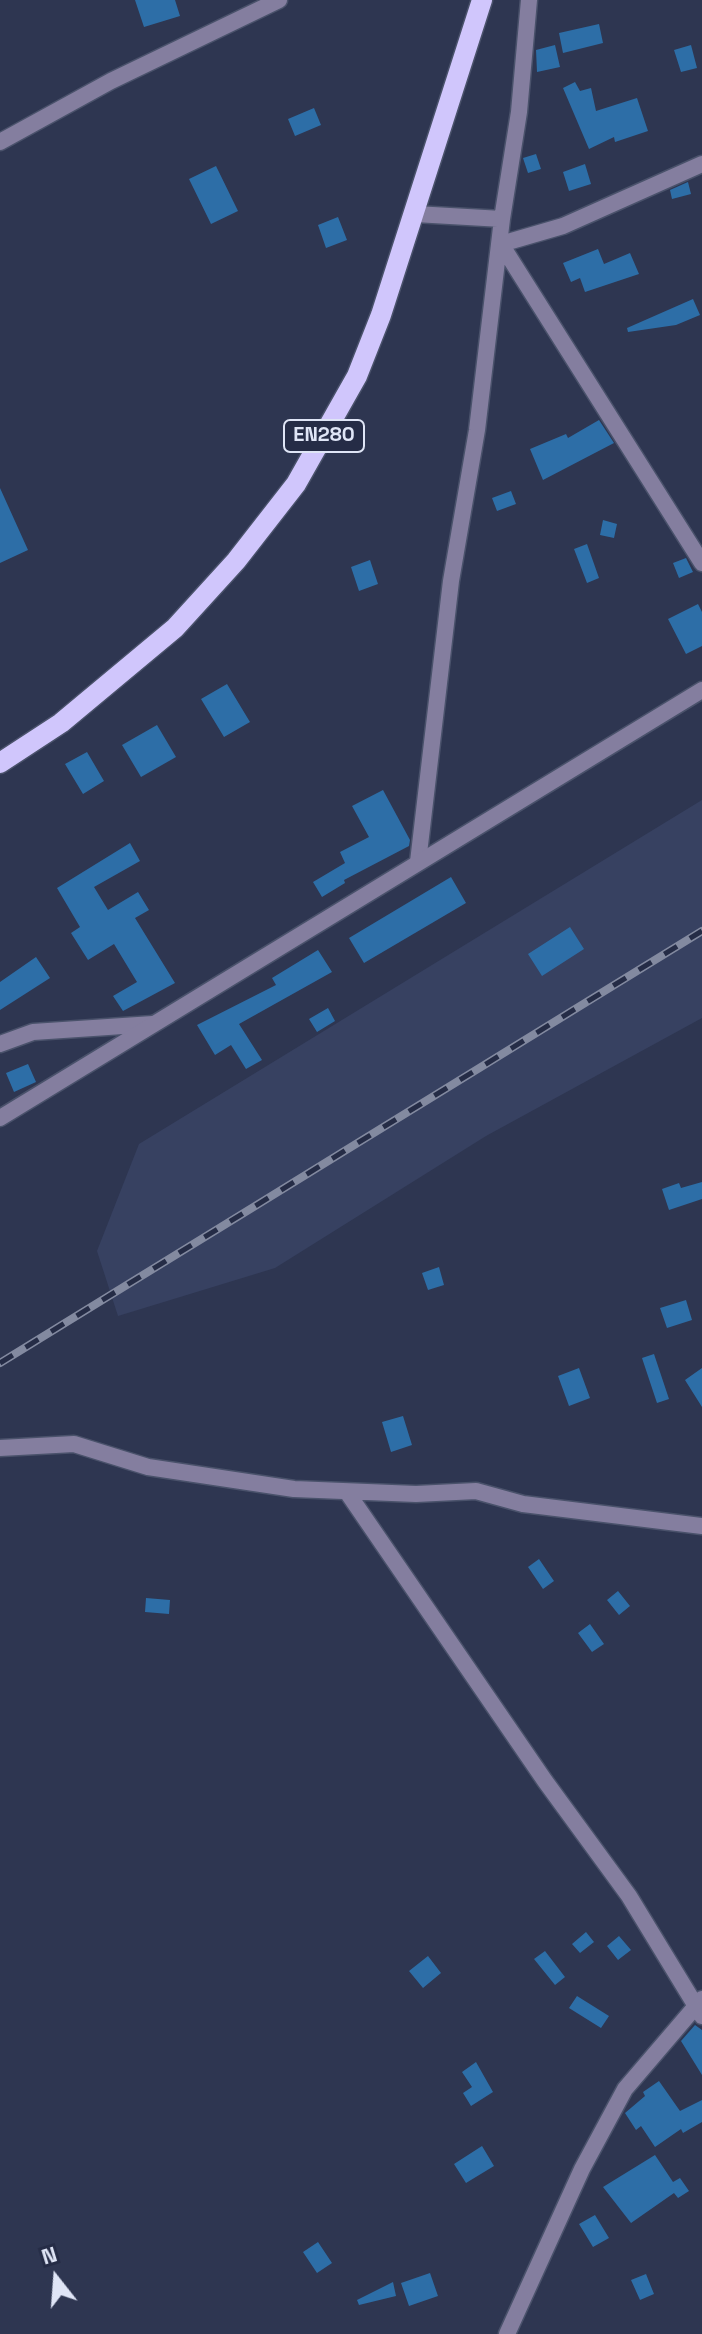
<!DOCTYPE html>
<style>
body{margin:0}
#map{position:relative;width:702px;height:2334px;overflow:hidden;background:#2e3651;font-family:"Space Grotesk",sans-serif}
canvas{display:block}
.north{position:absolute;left:16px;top:2238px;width:80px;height:80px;-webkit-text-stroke:6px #252c46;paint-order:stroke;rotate:343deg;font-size:22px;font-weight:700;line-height:32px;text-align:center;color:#dfe5f6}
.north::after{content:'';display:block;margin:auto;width:28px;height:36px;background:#dfe5f6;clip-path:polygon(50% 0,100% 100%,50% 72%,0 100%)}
</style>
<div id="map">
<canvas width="702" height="2334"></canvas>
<div class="north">N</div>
</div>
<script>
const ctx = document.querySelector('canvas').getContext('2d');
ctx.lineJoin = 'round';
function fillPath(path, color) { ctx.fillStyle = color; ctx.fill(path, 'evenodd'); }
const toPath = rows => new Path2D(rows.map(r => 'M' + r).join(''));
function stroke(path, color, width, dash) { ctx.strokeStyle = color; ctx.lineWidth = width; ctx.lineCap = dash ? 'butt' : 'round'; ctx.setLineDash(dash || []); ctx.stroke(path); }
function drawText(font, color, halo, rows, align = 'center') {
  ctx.font = font + ' "Space Grotesk",sans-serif'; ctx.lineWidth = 8; ctx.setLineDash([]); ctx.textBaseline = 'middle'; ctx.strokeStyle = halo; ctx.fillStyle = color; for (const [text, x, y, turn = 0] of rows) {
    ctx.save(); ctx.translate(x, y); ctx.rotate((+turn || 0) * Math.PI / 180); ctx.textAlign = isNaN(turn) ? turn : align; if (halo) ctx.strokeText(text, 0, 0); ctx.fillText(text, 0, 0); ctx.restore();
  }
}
fillPath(toPath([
 [702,800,702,1018,486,1136,275,1268,118,1316,97,1251,139,1144]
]), '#374161');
fillPath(toPath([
 [135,0,175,0,180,16,144,27],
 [599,24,603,43,563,53,559,33],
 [555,45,560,67,537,72,536,50],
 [691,45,697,68,681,72,674,50],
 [575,82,580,91,591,88,596,111,637,98,648,131,615,142,614,137,589,149,563,88],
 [314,108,321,125,295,136,288,119],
 [536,154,541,169,528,173,523,158],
 [585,164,591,184,569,191,563,172],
 [216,166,238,211,211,224,189,179],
 [688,182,691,194,672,199,670,190],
 [338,217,347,240,326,248,318,225],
 [598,249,604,264,630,253,639,274,585,292,580,278,571,282,563,263],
 [693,299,700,315,676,325,628,332,627,328],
 [599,420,614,443,543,480,530,449,566,434,568,438],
 [0,488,28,550,0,563],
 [511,491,516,504,497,511,492,498],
 [603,520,617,524,614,538,600,535],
 [587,544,599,578,587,583,574,549],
 [686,558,693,572,679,578,673,563],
 [370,560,378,584,359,591,351,567],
 [698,604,702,612,702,646,686,654,668,619],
 [227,684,250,722,224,737,201,699],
 [157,725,176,757,141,777,122,745],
 [87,752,104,781,83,794,65,764],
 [383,790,410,840,409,846,344,880,345,883,322,897,313,882,345,863,340,852,369,837,352,806],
 [130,843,140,861,94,887,108,910,138,892,149,910,135,918,175,983,123,1011,113,996,137,982,114,944,88,960,71,933,80,927,57,888],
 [451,877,466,903,364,963,349,938],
 [570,927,584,949,542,976,528,954],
 [318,950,332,972,239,1024,262,1060,246,1069,231,1045,215,1055,197,1025,276,985,272,978],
 [36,957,50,978,0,1010,0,982],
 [328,1008,335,1021,317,1032,309,1019],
 [28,1064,36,1082,14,1092,6,1073],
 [702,1182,702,1199,669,1210,662,1189,679,1183,681,1188],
 [439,1267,444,1285,428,1290,422,1273],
 [686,1300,692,1320,667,1328,660,1308],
 [654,1354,669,1399,657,1403,642,1358],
 [579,1368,590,1398,569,1406,558,1376],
 [702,1368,702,1407,685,1380],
 [403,1416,412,1445,391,1452,382,1422],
 [539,1559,554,1581,543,1589,528,1567],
 [618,1591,630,1606,619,1615,607,1600],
 [146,1598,170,1600,169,1614,145,1612],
 [590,1624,604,1644,592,1652,578,1633],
 [586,1932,594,1942,580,1953,572,1944],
 [619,1936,631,1950,618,1960,607,1946],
 [545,1951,565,1977,555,1985,534,1959],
 [428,1956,441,1973,423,1988,409,1971],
 [577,1996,609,2016,601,2028,569,2008],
 [695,2025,702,2030,702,2075,681,2041],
 [476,2062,493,2092,471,2106,463,2093,472,2087,462,2072],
 [659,2081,680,2111,702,2100,702,2122,683,2133,681,2129,655,2147,641,2126,636,2130,625,2113,645,2096,643,2092],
 [482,2146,494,2166,466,2183,454,2164],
 [655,2155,673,2182,680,2178,689,2191,678,2198,674,2193,631,2223,603,2187],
 [595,2215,609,2238,593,2247,579,2224],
 [318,2242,332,2263,317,2273,303,2252],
 [430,2273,438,2296,409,2306,401,2283],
 [646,2274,654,2294,640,2300,631,2280],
 [393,2282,396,2296,359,2305,357,2300]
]), '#2d6ea7');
const minor = toPath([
 [0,142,111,81,279,0],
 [702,164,563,226,501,244,702,563],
 [415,214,502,219],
 [418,862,451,581,477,430,502,219,519,112,529,0],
 [0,1044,33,1032,153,1024],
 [0,1448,74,1444,148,1467,294,1489,416,1494,476,1491,523,1504,702,1526],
 [347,1492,545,1781,629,1896,702,2016],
 [507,2334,582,2169,625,2089,702,1999]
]);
const tertiary = toPath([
 [0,1118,702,690]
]);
const primary = toPath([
 [0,763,61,723,175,628,236,561,296,484,357,376,381,315,482,0]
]);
stroke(minor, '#4a526b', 19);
stroke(tertiary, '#4a526b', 19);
stroke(primary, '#4a526b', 23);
stroke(minor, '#847e9f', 16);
stroke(tertiary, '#847e9f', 16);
stroke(primary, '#d0c6fc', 20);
const rail = toPath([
 [0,1363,702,931]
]);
stroke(rail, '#838aa0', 8);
stroke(rail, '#252c46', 5, [15]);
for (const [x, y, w] of [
 [324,436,80]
]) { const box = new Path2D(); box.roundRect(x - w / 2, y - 16, w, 32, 6); ctx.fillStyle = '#252c46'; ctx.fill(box); stroke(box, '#dfe5f6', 2); }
drawText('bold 20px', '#dfe5f6', null, [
 ["EN280",324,436]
]);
</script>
